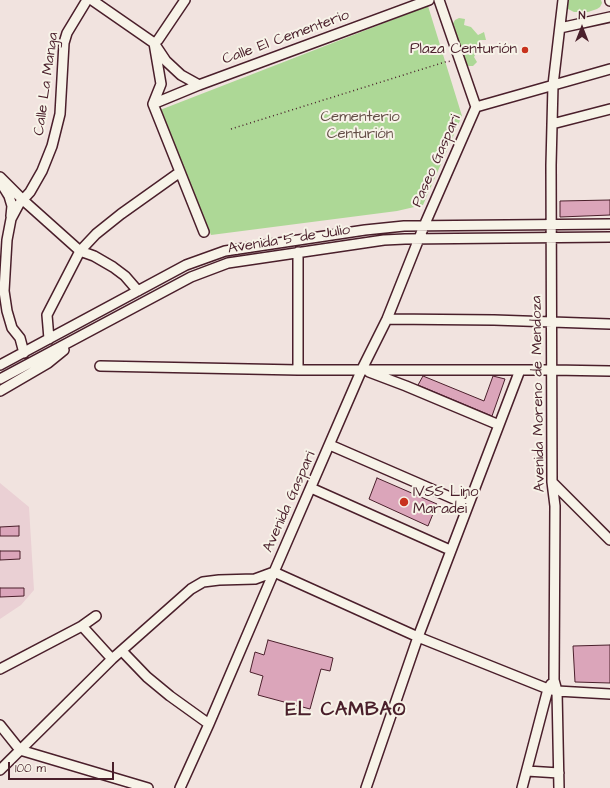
<!DOCTYPE html>
<meta charset="utf-8">
<style>
body{margin:0}
#map{position:relative;width:610px;height:788px;overflow:hidden;background:#f1e3df;font-family:"Architects Daughter",sans-serif}
canvas{display:block}
.north{position:absolute;left:562px;top:8px;width:40px;height:40px;-webkit-text-stroke:3px #f7f3e8;paint-order:stroke;rotate:0deg;font-size:11px;font-weight:700;line-height:16px;text-align:center;color:#4a1f2b}
.north::after{content:'';display:block;margin:auto;width:14px;height:18px;background:#4a1f2b;clip-path:polygon(50% 0,100% 100%,50% 72%,0 100%)}
.scale{position:absolute;left:8px;top:762px;width:106px;height:18px;box-sizing:border-box;border:2px solid #4a1f2b;border-top:0;padding-left:5px;font-size:12px;line-height:14px;white-space:nowrap;color:#4a1f2b;-webkit-text-stroke:3px #f7f3e8;paint-order:stroke}
</style>
<div id="map">
<canvas width="610" height="788"></canvas>
<div class="north">N</div>
<div class="scale">100 m</div>
</div>
<script>
const ctx = document.querySelector('canvas').getContext('2d');
ctx.lineJoin = 'round';
function fillPath(path, color) { ctx.fillStyle = color; ctx.fill(path, 'evenodd'); }
const toPath = rows => new Path2D(rows.map(r => 'M' + r).join(''));
function stroke(path, color, width, dash) { ctx.strokeStyle = color; ctx.lineWidth = width; ctx.lineCap = dash ? 'butt' : 'round'; ctx.setLineDash(dash || []); ctx.stroke(path); }
function drawText(font, color, halo, rows, align = 'center') {
  ctx.font = font + ' "Architects Daughter",sans-serif'; ctx.lineWidth = 4; ctx.setLineDash([]); ctx.textBaseline = 'middle'; ctx.strokeStyle = halo; ctx.fillStyle = color; for (const [text, x, y, turn = 0] of rows) {
    ctx.save(); ctx.translate(x, y); ctx.rotate((+turn || 0) * Math.PI / 180); ctx.textAlign = isNaN(turn) ? turn : align; if (halo) ctx.strokeText(text, 0, 0); ctx.fillText(text, 0, 0); ctx.restore();
  }
}
fillPath(toPath([
 [0,483,29,507,34,590,21,605,0,619]
]), '#ead0d4');
fillPath(toPath([
 [568,0,601,0,602,3,600,7,597,9,588,12,574,12,568,9],
 [428,6,462,116,423,205,397,211,211,235,160,110],
 [459,18,465,19,464,25,471,27,478,35,484,32,486,40,480,40,480,45,474,57,477,62,473,66,465,66,452,25,455,20]
]), '#add896');
const building = toPath([
 [610,200,610,215,560,217,560,201,610,200],
 [423,376,484,401,493,376,505,379,492,416,418,385,423,376],
 [377,478,437,504,428,526,369,499,377,478],
 [19,526,19,536,0,536,0,527,19,526],
 [0,551,20,551,20,559,0,560,0,551],
 [0,588,24,588,24,596,0,597,0,588],
 [268,640,333,658,330,671,321,669,310,709,258,695,263,676,250,672,255,652,264,655,268,640],
 [610,645,610,683,575,682,573,646,610,645]
]);
fillPath(building, '#dba5ba');
stroke(building, '#4a1f2b', 1);
const minor = toPath([
 [92,0,154,43,166,61,181,75,199,85],
 [185,0,158,40,154,43,161,84,153,104,204,232],
 [439,0,476,107],
 [610,0,610,1],
 [560,28,610,17],
 [153,104,199,85,429,0],
 [476,107,610,69],
 [552,124,610,109],
 [0,177,23,200,80,251],
 [1,183,9,196,12,206,11,216],
 [80,251,94,256,113,267,125,276,138,291],
 [387,319,494,320,610,324],
 [49,339,47,315,80,251,96,234,121,214,180,172],
 [24,353,20,338,12,328,7,311,4,291,7,240,11,219,19,204,30,192,42,171,52,146,60,114,64,43,67,33,87,0],
 [0,365,186,265,225,251,365,230,404,226,610,224],
 [100,366,298,370,552,370,610,371],
 [298,370,298,252],
 [369,372,406,386,499,425],
 [0,379,191,277,228,263,384,240,405,239,610,237],
 [0,391,48,363,64,350],
 [330,445,468,505],
 [552,482,610,540],
 [311,488,450,550],
 [82,626,96,616],
 [122,651,147,677,170,696,209,724],
 [0,669,82,626,112,659],
 [0,725,20,750,148,788],
 [0,770,112,659,191,589,203,582,219,580,255,579,274,572,418,637,548,689,557,691,610,694],
 [527,771,559,773],
 [180,788,209,724,274,572,362,369,387,319,424,226,476,107],
 [366,788,418,637,520,370],
 [522,788,548,689,551,684],
 [559,788,557,691,554,680,555,506,552,482,551,165,553,85,563,0]
]);
stroke(minor, '#4a1f2b', 12);
stroke(toPath([
 [231,129,445,62,452,61]
]), '#4a1f2b', 1.5, [1, 3]);
stroke(minor, '#f7f3e8', 9);
for (const [x, y, r, color] of [
 [525,50,4,"#c8321e"],
 [404,502,5,"#c8321e"]
]) { const dot = new Path2D(); dot.arc(x, y, r, 0, 2 * Math.PI); ctx.fillStyle = color; ctx.fill(dot); stroke(dot, '#f7f3e8', 1.5); }
drawText('15px', '#4a1f2b', '#f7f3e8', [
 ["Calle El Cementerio",286,38,-20],
 ["Calle La Manga",47,84,-82],
 ["Paseo Gaspari",437,161,-66],
 ["Avenida 5 de Julio",289,240,-9],
 ["Avenida Moreno de Mendoza",539,394,-91],
 ["Avenida Gaspari",290,502,-66]
]);
drawText('15px', '#4a1f2b', '#f7f3e8', [
 ["Plaza Centurión",517,50],
 ["IVSS Lino",413,493,"left"],
 ["Maradei",413,510,"left"]
], 'right');
drawText('15px', '#634d46', '#f7f3e8', [
 ["Cementerio",360,118],
 ["Centurión",360,135]
]);
ctx.letterSpacing = '1px';
drawText('bold 19px', '#4a1f2b', '#f7f3e8', [
 ["EL CAMBAO",346,711]
]);
ctx.letterSpacing = '0px';
</script>
